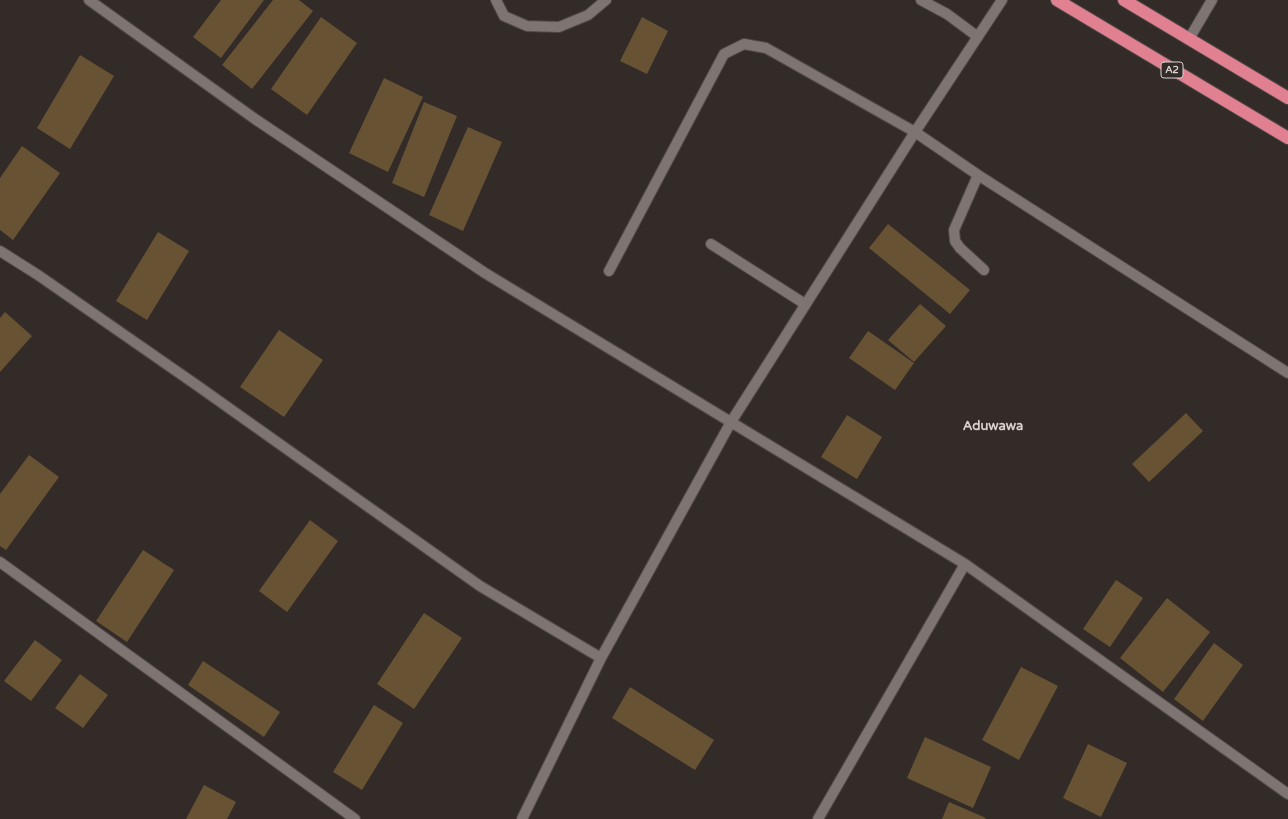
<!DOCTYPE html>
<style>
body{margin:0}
canvas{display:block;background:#332b28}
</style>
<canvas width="1288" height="819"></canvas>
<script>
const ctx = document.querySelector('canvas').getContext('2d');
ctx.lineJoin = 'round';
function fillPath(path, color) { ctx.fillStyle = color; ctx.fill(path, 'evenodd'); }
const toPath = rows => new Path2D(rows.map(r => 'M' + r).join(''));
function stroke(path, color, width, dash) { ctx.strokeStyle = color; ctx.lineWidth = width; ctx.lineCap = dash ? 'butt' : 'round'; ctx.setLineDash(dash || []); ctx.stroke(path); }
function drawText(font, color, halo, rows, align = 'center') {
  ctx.font = font + ' "Varela Round",sans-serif'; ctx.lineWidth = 3; ctx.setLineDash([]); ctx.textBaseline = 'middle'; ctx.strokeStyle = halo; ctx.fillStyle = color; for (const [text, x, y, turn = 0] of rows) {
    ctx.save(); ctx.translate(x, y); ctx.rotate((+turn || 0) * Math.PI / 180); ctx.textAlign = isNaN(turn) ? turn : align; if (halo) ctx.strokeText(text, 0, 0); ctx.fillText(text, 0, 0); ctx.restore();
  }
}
fillPath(toPath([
 [221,0,264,0,221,58,193,37],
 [273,0,299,0,313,11,252,89,222,65],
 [321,17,357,43,307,115,271,89],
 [642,17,668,31,647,74,620,61],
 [80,55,114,76,70,149,37,128],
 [384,78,423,97,388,172,349,153],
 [424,102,457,116,424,197,392,183],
 [468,127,502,142,463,231,429,215],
 [22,146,60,173,13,240,0,230,0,178],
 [888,224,970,290,950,314,869,248],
 [158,232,189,251,147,320,116,301],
 [920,304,946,326,914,362,888,340],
 [5,312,32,336,0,372,0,318],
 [279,330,323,360,284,417,240,387],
 [868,331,914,363,895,390,849,358],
 [1186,413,1203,431,1149,482,1132,464],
 [847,415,882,437,857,479,821,457],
 [29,455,59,477,6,550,0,546,0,494],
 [310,520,338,541,287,612,259,591],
 [143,550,174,570,127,642,96,621],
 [1116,580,1143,598,1110,647,1083,629],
 [1167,598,1210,632,1163,692,1120,658],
 [424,613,462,638,414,709,377,684],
 [35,640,62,660,31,701,4,681],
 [1214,643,1243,665,1203,721,1174,699],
 [203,661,280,712,264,737,188,685],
 [1021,667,1058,686,1019,760,982,740],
 [80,674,108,695,83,728,55,708],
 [630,687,714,740,695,770,612,718],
 [374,705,403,723,362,790,333,772],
 [925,737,991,767,973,808,907,778],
 [1088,744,1127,763,1101,817,1063,798],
 [204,785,236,802,227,819,186,819],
 [949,802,986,818,985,819,942,819]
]), '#675233');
const minor = toPath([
 [89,0,255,119,485,273,965,564,1288,794],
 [496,0,504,16,527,26,559,27,588,15,606,0],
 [921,0,947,14,978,37],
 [1189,39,1212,0],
 [978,175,954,230,955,241,960,248,984,270],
 [711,244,805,304],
 [0,251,38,275,195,384,480,586,601,658],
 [609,271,724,54,744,44,766,48,915,132,978,175,1288,373],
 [0,562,355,819],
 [522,819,601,658,731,422,915,132,1002,0],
 [818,819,965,564]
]);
const highway = toPath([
 [1057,0,1288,138],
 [1124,0,1288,98]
]);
stroke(minor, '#4f4947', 12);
stroke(highway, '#4f4947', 14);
stroke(minor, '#7e7572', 10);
stroke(highway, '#e18091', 12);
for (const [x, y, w] of [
 [1172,70,22]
]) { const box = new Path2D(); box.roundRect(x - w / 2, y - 8, w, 16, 3); ctx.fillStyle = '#332b28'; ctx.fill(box); stroke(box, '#d8d3d1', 1); }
drawText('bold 10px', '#d8d3d1', null, [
 ["A2",1172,70]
]);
drawText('bold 13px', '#d9d0cc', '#332b28', [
 ["Aduwawa",993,427]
]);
</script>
